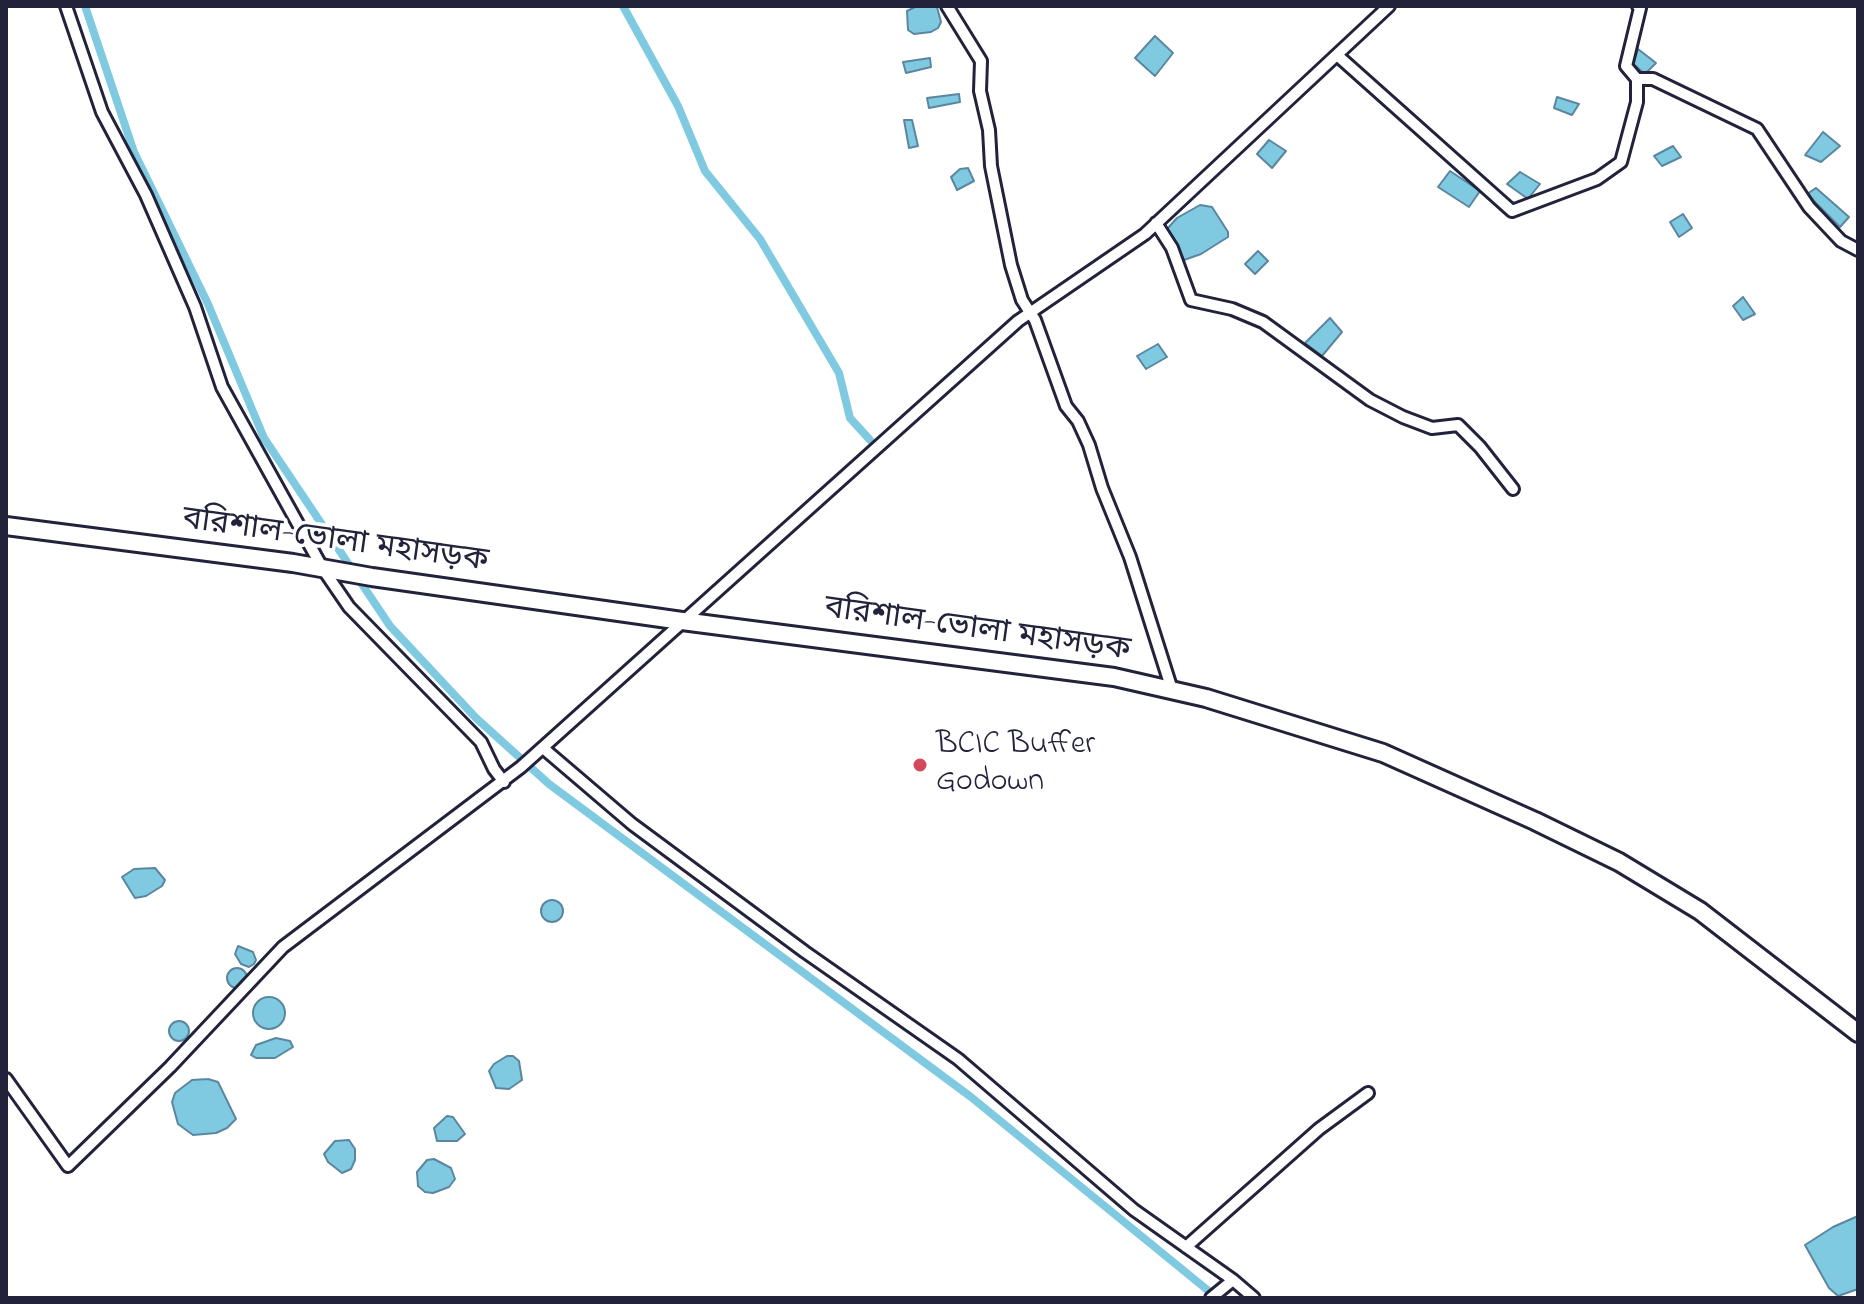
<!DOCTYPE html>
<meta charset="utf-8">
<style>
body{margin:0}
#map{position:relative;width:1864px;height:1304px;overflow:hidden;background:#fff;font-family:"Indie Flower",sans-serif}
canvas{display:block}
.frame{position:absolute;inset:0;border:8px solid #22223b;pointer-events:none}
</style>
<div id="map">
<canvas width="1864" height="1304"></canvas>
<div class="frame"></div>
</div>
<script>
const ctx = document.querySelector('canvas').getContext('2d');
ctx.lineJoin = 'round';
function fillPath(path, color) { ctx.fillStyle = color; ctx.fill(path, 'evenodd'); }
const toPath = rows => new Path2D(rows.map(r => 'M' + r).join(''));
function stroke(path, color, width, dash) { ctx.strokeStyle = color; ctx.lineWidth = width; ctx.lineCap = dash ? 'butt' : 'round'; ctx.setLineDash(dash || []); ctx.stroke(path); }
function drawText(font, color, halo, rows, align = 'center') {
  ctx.font = font + ' "Indie Flower","Noto Sans Bengali",sans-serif'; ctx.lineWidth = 7; ctx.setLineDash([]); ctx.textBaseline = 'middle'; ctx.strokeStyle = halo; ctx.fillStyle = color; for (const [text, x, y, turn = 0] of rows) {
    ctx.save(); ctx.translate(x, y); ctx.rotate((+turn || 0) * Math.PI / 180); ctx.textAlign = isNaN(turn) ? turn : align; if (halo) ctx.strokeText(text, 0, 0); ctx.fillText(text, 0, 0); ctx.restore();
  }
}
const water = toPath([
 [917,6,937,7,941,22,938,28,931,32,914,34,908,30,907,11,917,6],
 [1155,36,1173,53,1155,76,1135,58,1155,36],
 [1638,49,1656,63,1645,74,1633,64,1638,49],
 [930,58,931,67,906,73,903,62,930,58],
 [959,94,960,102,929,108,927,98,959,94],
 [1557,97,1579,104,1572,115,1554,108,1557,97],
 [904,120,912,120,918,146,909,148,904,120],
 [1823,132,1840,146,1821,162,1805,155,1823,132],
 [1269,140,1286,151,1272,168,1257,154,1269,140],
 [1673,146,1681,157,1662,166,1654,156,1673,146],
 [968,168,974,181,957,190,951,177,960,169,968,168],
 [1450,171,1480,191,1469,207,1438,187,1450,171],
 [1520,172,1540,184,1528,199,1507,184,1520,172],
 [1816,188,1849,217,1840,227,1807,194,1816,188],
 [1200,205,1212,207,1228,232,1228,237,1201,254,1184,260,1167,229,1177,218,1200,205],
 [1683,214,1692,228,1679,237,1670,222,1683,214],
 [1258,251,1268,261,1255,274,1245,264,1258,251],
 [1743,297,1755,314,1743,320,1733,306,1743,297],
 [1330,318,1342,332,1322,356,1305,343,1330,318],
 [1158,344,1167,357,1146,369,1137,356,1158,344],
 [155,868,165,880,162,886,146,896,135,898,122,877,134,869,155,868],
 '541 911a11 11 0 1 1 22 0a11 11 0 1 1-22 0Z',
 [238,946,253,952,256,960,254,964,249,967,241,964,235,954,238,946],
 '227 978a10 10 0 1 1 20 0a10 10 0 1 1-20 0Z',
 '253 1013a16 16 0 1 1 32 0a16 16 0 1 1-32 0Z',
 '169 1031a10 10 0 1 1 20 0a10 10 0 1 1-20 0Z',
 [276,1038,290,1041,293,1047,275,1058,256,1058,251,1055,256,1045,276,1038],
 [507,1056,513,1056,519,1061,522,1080,509,1089,496,1088,489,1071,494,1064,507,1056],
 [208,1079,218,1082,236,1119,227,1128,216,1133,193,1135,178,1124,172,1102,175,1093,192,1080,208,1079],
 [447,1116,453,1117,465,1134,457,1141,437,1141,434,1128,447,1116],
 [349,1140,355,1149,355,1160,351,1169,342,1173,328,1162,324,1154,335,1141,349,1140],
 [434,1159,451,1168,455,1179,449,1187,433,1193,425,1192,418,1186,417,1172,427,1160,434,1159],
 [1858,1216,1858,1289,1838,1296,1829,1288,1805,1245,1833,1227,1858,1216]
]);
fillPath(water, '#80cae1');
stroke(water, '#5a879f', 2);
stroke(toPath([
 [85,6,134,152,208,304,264,438,390,626,476,718,549,784,971,1097,1216,1297],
 [623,6,678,106,705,171,760,239,839,373,850,418,870,440]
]), '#80cae1', 8);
const minor = toPath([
 [66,6,102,112,146,195,195,307,222,387,323,569,349,607,481,742,494,769,504,782],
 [947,6,981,61,980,91,989,130,991,166,1011,265,1022,300,1035,320,1066,406,1078,421,1089,445,1102,488,1130,557,1172,690],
 [1638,6,1640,8,1626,66,1637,79,1653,79,1757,129,1809,207,1841,241,1858,250],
 [1337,55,1512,211,1597,179,1621,162,1637,102,1637,79],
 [1156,223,1172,248,1191,300,1232,309,1263,322,1370,400,1403,417,1432,428,1458,425,1480,447,1513,489],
 [543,748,632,824,805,952,958,1059,1134,1210,1233,1280,1254,1298],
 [6,1079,68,1166,170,1067,283,947,521,767,1018,321,1145,234,1389,6],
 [1186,1247,1319,1129,1368,1093],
 [1211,1298,1233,1280]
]);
const highway = toPath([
 [6,526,293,563,372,577,682,621,1114,677,1206,698,1383,753,1535,821,1619,862,1700,911,1858,1033]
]);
stroke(minor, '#22223b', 16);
stroke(highway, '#22223b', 22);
stroke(minor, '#fff', 10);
stroke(highway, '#fff', 16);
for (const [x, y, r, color] of [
 [920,765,8,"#d1495b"]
]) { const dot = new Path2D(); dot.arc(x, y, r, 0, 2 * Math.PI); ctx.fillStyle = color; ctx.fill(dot); stroke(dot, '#fff', 3); }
drawText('32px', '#22223b', '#fff', [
 ["বরিশাল-ভোলা মহাসড়ক",335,543,8],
 ["বরিশাল-ভোলা মহাসড়ক",977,632,8]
]);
drawText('32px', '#22223b', '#fff', [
 ["BCIC Buffer",936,747],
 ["Godown",936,784]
], 'left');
</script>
